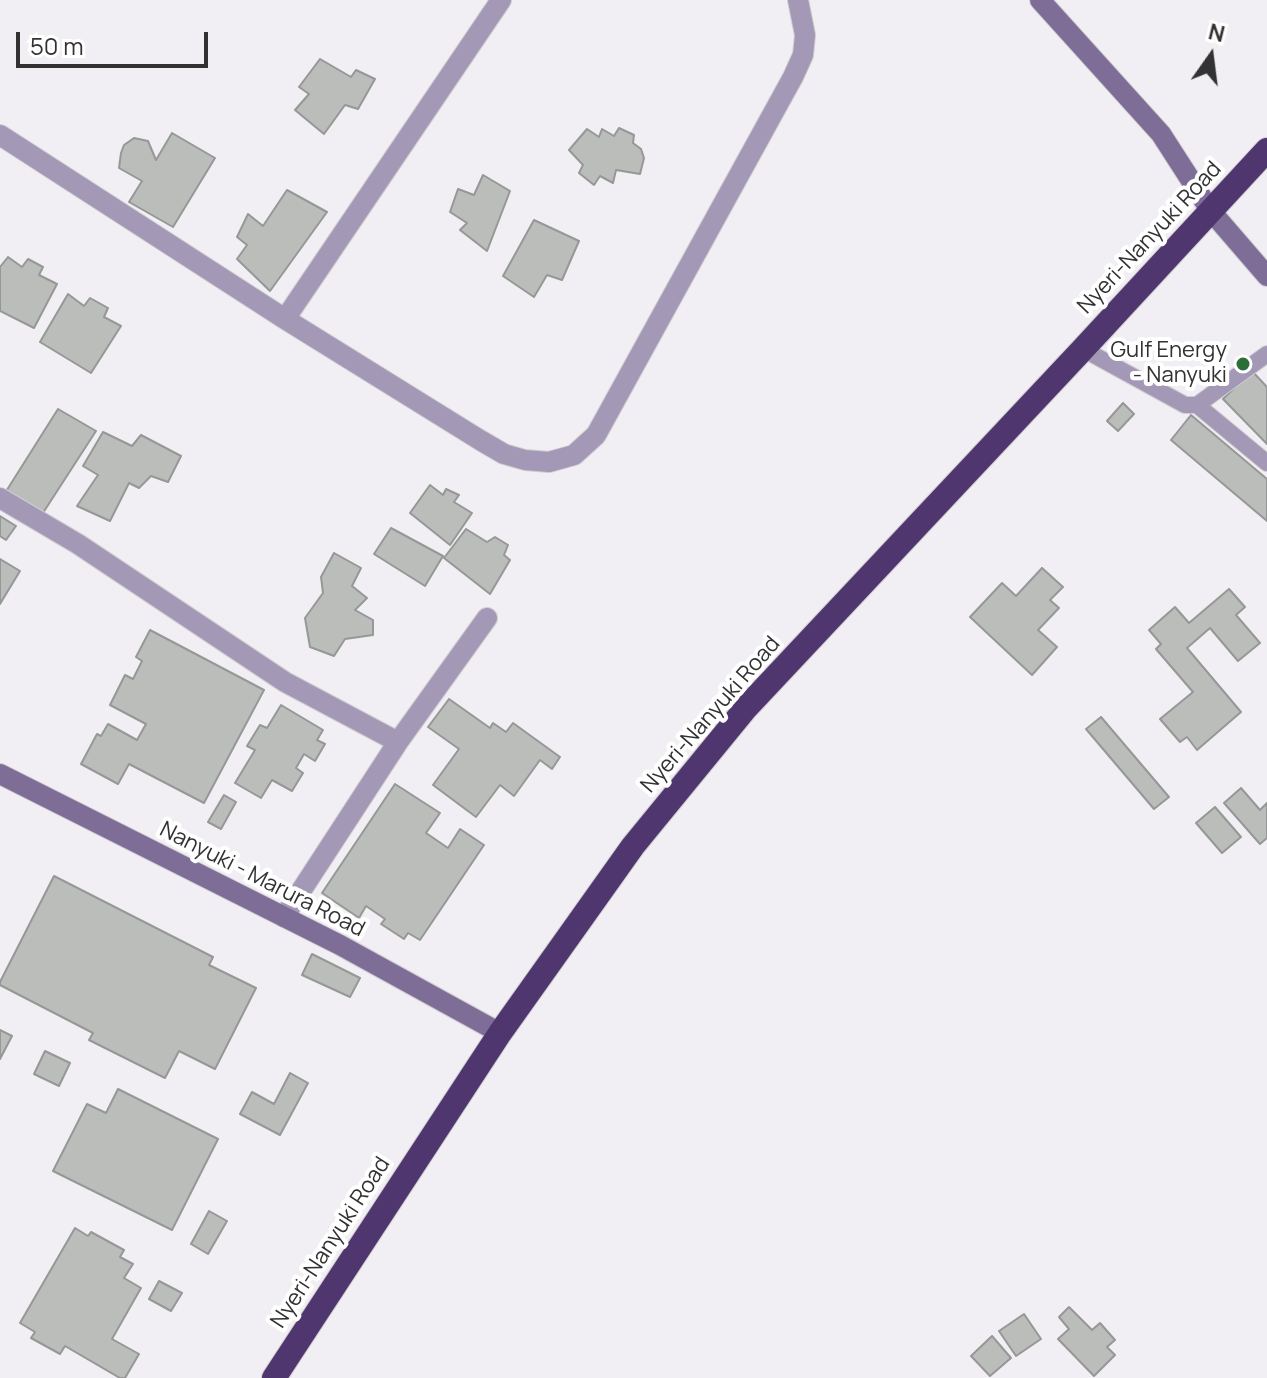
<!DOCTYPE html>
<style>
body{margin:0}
#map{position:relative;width:1267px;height:1378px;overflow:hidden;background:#f1eff3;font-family:Manrope,sans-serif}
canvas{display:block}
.north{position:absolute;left:1171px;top:16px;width:80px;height:80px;-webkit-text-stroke:6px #fff;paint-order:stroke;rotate:14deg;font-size:22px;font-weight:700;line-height:32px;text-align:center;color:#323233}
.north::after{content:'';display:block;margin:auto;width:28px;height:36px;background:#323233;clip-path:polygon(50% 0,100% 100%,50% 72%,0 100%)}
.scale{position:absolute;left:16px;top:32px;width:192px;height:36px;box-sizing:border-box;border:4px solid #323233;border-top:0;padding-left:10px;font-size:24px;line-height:28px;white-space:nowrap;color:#323233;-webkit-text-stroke:6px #fff;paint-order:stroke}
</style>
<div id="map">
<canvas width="1267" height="1378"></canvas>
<div class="north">N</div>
<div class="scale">50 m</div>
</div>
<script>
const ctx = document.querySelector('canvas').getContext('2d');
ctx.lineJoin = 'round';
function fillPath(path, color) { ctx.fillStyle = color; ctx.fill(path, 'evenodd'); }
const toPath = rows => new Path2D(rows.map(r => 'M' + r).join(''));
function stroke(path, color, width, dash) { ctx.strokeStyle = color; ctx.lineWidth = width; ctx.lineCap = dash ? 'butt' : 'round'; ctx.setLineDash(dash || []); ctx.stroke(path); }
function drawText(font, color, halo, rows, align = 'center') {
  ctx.font = font + ' Manrope,sans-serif'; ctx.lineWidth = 8; ctx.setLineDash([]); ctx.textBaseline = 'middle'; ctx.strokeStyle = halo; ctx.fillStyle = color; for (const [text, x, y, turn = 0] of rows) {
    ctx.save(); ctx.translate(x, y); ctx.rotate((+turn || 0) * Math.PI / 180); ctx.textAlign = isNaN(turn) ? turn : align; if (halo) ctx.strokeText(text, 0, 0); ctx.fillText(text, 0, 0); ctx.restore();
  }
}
const building = toPath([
 [320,59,351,77,356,70,375,79,358,109,345,105,324,134,295,110,309,94,299,87,320,59],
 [619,128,634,135,633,143,641,149,644,158,640,174,616,170,613,183,600,176,594,185,579,173,583,165,569,150,587,129,599,137,602,129,614,136,619,128],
 [172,133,215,158,173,227,129,202,142,181,119,168,121,153,124,145,134,138,148,141,156,160,172,133],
 [483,175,510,191,487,251,460,230,467,223,450,212,458,189,474,195,483,175],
 [287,190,327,212,270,291,237,259,247,245,237,237,248,214,263,226,287,190],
 [534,220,579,241,562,280,547,275,534,297,503,276,534,220],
 [8,257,22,267,28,259,43,267,39,275,57,284,34,328,0,311,0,267,8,257],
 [68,294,84,306,90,298,108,308,104,317,121,326,91,373,40,342,68,294],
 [1252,371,1267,387,1267,444,1223,399,1252,371],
 [1123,403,1134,414,1118,431,1107,421,1123,403],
 [58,409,96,431,41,516,5,493,58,409],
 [1191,415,1267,479,1267,521,1171,440,1191,415],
 [103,432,132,446,141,435,181,456,168,482,151,476,139,488,129,483,110,521,77,506,98,475,83,466,103,432],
 [430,485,443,495,446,489,459,495,454,502,472,513,450,545,410,513,430,485],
 [0,516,16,526,6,540,0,536,0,516],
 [391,528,443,556,425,586,374,554,391,528],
 [466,529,487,542,495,537,508,545,504,555,510,560,490,594,444,558,466,529],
 [334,553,361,568,352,586,367,598,355,610,373,620,373,635,345,639,334,656,310,647,305,618,323,593,321,577,334,553],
 [0,559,20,571,0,604,0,559],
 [1042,568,1063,587,1050,600,1059,608,1038,630,1057,647,1032,675,970,617,1002,583,1016,596,1042,568],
 [1229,589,1245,607,1236,615,1260,643,1238,661,1210,628,1187,648,1241,712,1197,750,1187,737,1180,742,1160,719,1193,692,1156,649,1161,644,1149,630,1175,607,1189,623,1229,589],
 [150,630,264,690,204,803,129,764,118,784,81,764,97,734,101,736,108,724,137,740,146,724,110,705,125,675,133,679,142,661,136,657,150,630],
 [449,699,490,728,493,723,506,732,513,723,560,757,552,769,540,760,514,796,500,785,476,817,433,785,459,749,428,727,449,699],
 [281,705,323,730,317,740,325,744,315,761,304,754,296,768,303,773,292,791,272,780,261,798,235,783,255,750,247,746,260,725,267,728,281,705],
 [1101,717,1169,797,1154,809,1086,729,1101,717],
 [395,784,440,813,426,833,448,848,460,829,484,845,420,940,408,933,404,939,381,924,385,919,366,906,359,918,322,893,395,784],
 [1241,788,1260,810,1267,803,1267,838,1260,844,1224,803,1241,788],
 [224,795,236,802,221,829,208,822,224,795],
 [1215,807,1241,837,1222,853,1196,823,1215,807],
 [54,876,213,957,209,965,256,988,215,1069,179,1051,165,1078,89,1040,93,1033,0,985,0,982,54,876],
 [312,954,360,978,350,997,302,975,312,954],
 [0,1030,12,1036,0,1059,0,1030],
 [45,1051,70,1063,59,1086,34,1074,45,1051],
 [290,1073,308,1083,280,1135,240,1114,252,1092,274,1104,290,1073],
 [118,1089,218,1139,172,1230,53,1171,87,1104,106,1113,118,1089],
 [209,1211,227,1221,208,1254,191,1244,209,1211],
 [75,1228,88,1236,91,1232,124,1250,120,1257,133,1264,124,1278,141,1288,112,1339,139,1354,125,1378,120,1378,65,1346,60,1354,31,1338,35,1332,20,1323,75,1228],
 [159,1281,182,1293,171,1311,149,1299,159,1281],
 [1069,1307,1092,1330,1100,1323,1115,1340,1107,1347,1115,1355,1094,1376,1058,1339,1069,1329,1059,1317,1069,1307],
 [1024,1314,1041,1339,1016,1356,999,1331,1024,1314],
 [992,1336,1011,1358,990,1376,971,1356,992,1336]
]);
fillPath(building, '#babdba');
stroke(building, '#959896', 2);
const lane = toPath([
 [1083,349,1185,405,1197,405,1267,354],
 [1197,405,1267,463]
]);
const street = toPath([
 [0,135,285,319,480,440,504,454,525,460,549,462,574,455,596,435,793,77,803,55,805,35,798,0],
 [285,319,501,0],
 [0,498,78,544,285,682,398,742],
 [284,917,398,742,487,618]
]);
const secondary = toPath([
 [1040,0,1161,134,1210,210,1267,276],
 [0,774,340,945,500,1033]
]);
const highway = toPath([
 [274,1378,500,1033,633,846,746,708,1083,349,1267,150]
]);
stroke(lane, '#cfcdd0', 18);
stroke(street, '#cfcdd0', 22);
stroke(secondary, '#cfcdd0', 22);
stroke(highway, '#cfcdd0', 26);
stroke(lane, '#a398b5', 16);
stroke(street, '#a398b5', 20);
stroke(secondary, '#7e6e97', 20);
stroke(highway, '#4f366e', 24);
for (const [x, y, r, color] of [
 [1243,364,8,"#2b6e38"]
]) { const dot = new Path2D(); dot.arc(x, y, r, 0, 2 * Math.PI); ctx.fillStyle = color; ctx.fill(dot); stroke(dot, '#fff', 3); }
drawText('22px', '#323233', '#fff', [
 ["Nyeri-Nanyuki Road",1150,238,-47],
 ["Nyeri-Nanyuki Road",711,715,-49],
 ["Nanyuki - Marura Road",262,880,27],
 ["Nyeri-Nanyuki Road",331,1243,-57]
]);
drawText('22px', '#323233', '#fff', [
 ["Gulf Energy",1227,351],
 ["- Nanyuki",1227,376]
], 'right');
</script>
